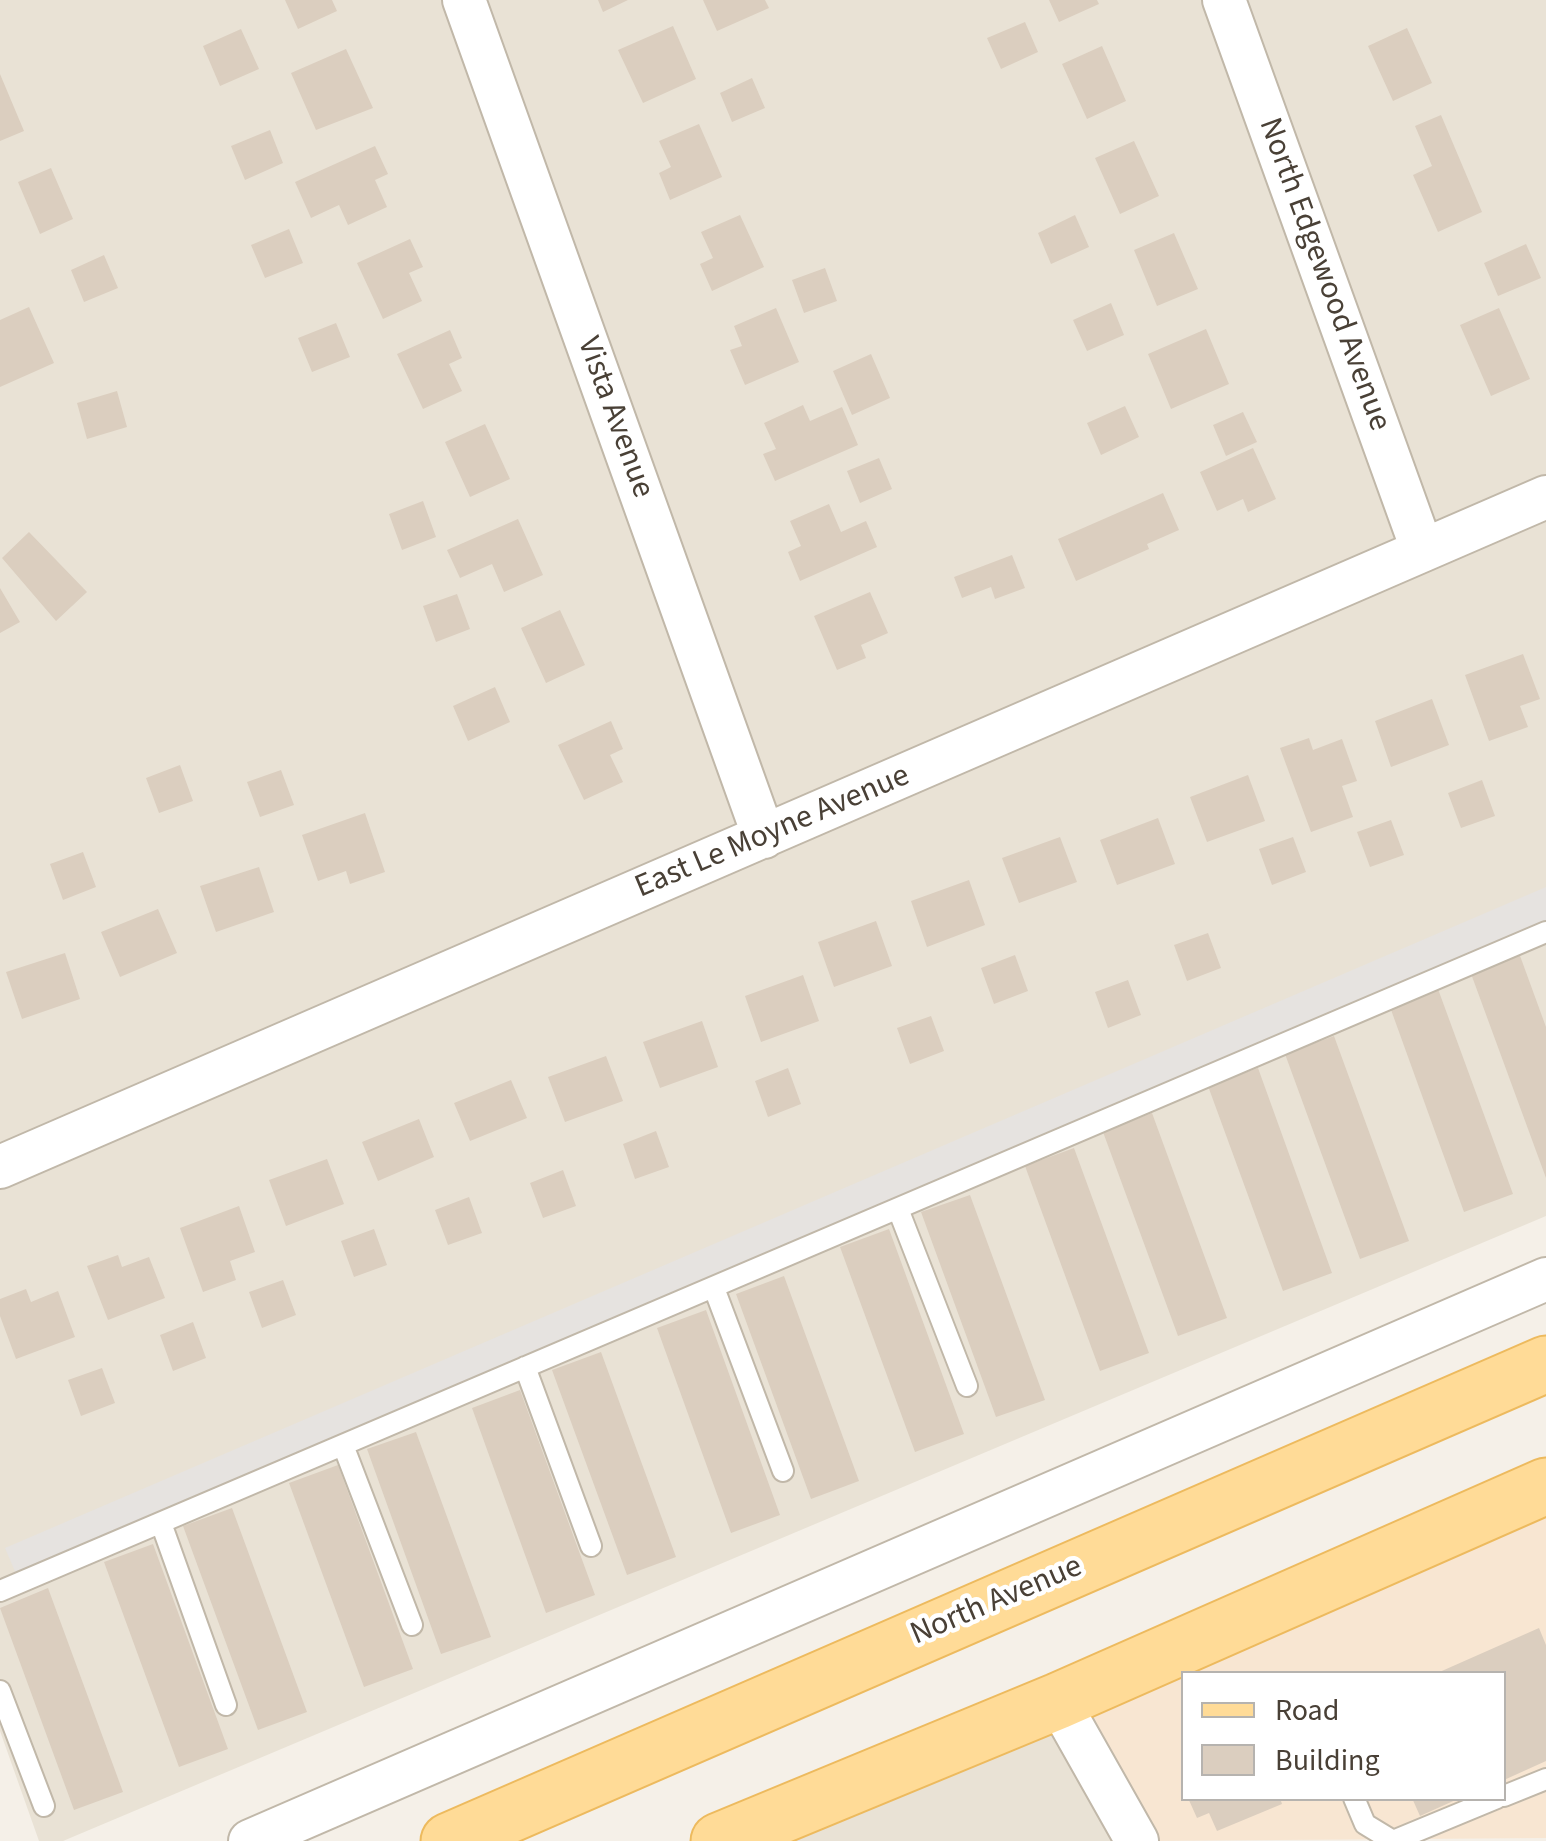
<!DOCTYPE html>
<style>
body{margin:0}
#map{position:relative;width:1546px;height:1841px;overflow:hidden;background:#f5f0e8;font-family:"Source Sans 3",sans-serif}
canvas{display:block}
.legend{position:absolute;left:1181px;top:1671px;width:325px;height:130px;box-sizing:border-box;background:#fff;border:2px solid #b6b3af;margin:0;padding:12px 18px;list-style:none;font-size:30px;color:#494036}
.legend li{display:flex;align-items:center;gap:20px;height:50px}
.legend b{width:50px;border:2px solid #b6b3af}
</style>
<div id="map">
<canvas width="1546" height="1841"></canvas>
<ul class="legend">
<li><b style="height:12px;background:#ffdb97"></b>Road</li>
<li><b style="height:28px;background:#dbcebf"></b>Building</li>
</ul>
</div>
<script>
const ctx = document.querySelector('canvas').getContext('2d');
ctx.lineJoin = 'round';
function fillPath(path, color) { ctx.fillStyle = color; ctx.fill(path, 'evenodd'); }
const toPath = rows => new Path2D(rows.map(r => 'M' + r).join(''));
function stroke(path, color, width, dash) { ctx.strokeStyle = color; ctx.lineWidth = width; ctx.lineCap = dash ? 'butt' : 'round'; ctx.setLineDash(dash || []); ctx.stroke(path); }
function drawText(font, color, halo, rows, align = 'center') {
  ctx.font = font + ' "Source Sans 3",sans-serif'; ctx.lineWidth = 9; ctx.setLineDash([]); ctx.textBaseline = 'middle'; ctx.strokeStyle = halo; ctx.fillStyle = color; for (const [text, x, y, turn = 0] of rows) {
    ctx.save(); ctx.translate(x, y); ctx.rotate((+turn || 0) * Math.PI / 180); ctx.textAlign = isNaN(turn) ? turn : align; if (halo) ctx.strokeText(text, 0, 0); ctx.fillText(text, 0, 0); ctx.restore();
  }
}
fillPath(toPath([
 [0,0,1546,0,1546,1216,63,1841,39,1841,0,1731],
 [1057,1717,1117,1841,772,1841]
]), '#e9e2d5');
fillPath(toPath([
 [1546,1509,1546,1838,1143,1841,1080,1712],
 [1184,1674,1504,1674,1504,1798,1184,1798]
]), '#f8e6d2');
fillPath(toPath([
 [1546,887,1546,930,19,1581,5,1548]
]), '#e6e3e0');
fillPath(toPath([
 [285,0,332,0,337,11,298,29],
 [598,0,628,0,603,12],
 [703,0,765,0,769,8,717,31],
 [1049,0,1097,0,1099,4,1059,22],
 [1025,22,1038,52,1001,69,987,38],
 [673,26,696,79,643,103,618,50],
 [1407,28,1432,83,1393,101,1368,46],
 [241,29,259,69,220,86,203,46],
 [1102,46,1126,101,1087,119,1062,64],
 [346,49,373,108,316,130,291,73],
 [0,74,24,131,0,141],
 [752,78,765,108,732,122,720,93],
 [1441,115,1482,212,1438,232,1413,175,1432,166,1415,126],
 [699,124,722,177,670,200,659,173,671,167,659,141],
 [270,130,283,163,245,180,231,146],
 [1134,141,1159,196,1120,214,1095,158],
 [375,146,388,174,375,180,387,207,348,225,339,205,311,218,295,182],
 [51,168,73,219,40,234,18,182],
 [740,215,764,267,712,291,700,264,713,258,701,232],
 [1075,215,1089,247,1051,264,1038,233],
 [289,229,303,263,265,278,251,245],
 [1174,233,1198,289,1157,306,1134,250],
 [410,239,423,267,409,273,422,301,383,319,357,263],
 [1526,244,1541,278,1498,296,1484,263],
 [104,255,118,288,84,302,71,270],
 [825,268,837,301,804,313,792,280],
 [1111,303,1124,335,1087,351,1073,320],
 [29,307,54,363,0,387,0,320],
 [776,308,799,362,745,385,730,350,742,346,734,326],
 [1499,308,1530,379,1491,396,1460,325],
 [336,323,350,357,312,372,298,338],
 [1206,329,1229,384,1171,409,1148,354],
 [450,330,462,358,449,364,462,391,423,409,397,354],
 [871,354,890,398,852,415,833,371],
 [117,391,127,427,87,439,77,403],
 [803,405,810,421,842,407,858,445,775,481,763,454,776,449,764,423],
 [1125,406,1139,437,1101,455,1087,423],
 [1243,412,1257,442,1226,456,1213,425],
 [485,424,510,479,470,497,445,442],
 [1253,448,1276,499,1248,512,1243,499,1217,511,1200,472],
 [879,458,892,489,860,503,847,471],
 [1163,493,1179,530,1147,544,1149,549,1076,581,1058,539],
 [423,501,436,537,402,550,389,514],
 [829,504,841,532,866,521,877,547,800,581,788,552,801,546,790,521],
 [518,519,543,575,504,592,492,564,460,578,447,550],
 [29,532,87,592,56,621,2,558],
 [1012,555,1025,588,995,599,991,587,962,598,954,577],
 [0,588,20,622,0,633],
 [870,592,888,633,861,645,866,658,837,670,814,616],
 [457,594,470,629,436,642,423,606],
 [560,610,585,665,546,683,521,628],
 [1523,654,1540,699,1520,706,1528,727,1489,741,1465,675],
 [495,687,510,722,468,741,453,706],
 [1432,699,1449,745,1391,767,1375,721],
 [611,721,623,749,610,755,623,782,584,800,558,745],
 [1309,738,1313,750,1342,739,1357,781,1342,786,1353,817,1311,832,1280,748],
 [180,765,193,801,159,813,146,778],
 [281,770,294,805,260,817,247,782],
 [1248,775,1265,821,1207,842,1190,797],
 [1482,780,1495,816,1461,828,1448,793],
 [365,813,385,872,350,884,346,871,318,881,302,835],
 [1158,818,1175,864,1117,885,1100,840],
 [1391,820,1404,855,1370,867,1357,832],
 [1060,837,1077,882,1019,903,1002,858],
 [1293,837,1306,872,1272,885,1259,849],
 [83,852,96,887,63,900,50,864],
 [259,867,274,912,216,932,200,886],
 [969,880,985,925,927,947,911,901],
 [158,909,177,953,120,977,101,932],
 [876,921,892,966,834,987,818,942],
 [1208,933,1221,968,1187,981,1174,945],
 [65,953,80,999,22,1019,6,972],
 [1519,953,1546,1027,1546,1178,1470,971],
 [1015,955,1028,991,994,1004,981,968],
 [803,975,819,1021,761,1042,745,996],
 [1128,980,1141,1015,1108,1028,1095,992],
 [1438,989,1513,1194,1464,1212,1390,1007],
 [931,1016,944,1051,910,1064,897,1028],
 [702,1021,718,1067,660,1088,643,1042],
 [1334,1036,1409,1241,1360,1259,1285,1054],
 [606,1056,623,1101,565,1122,548,1077],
 [788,1068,801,1104,768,1117,755,1081],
 [1258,1068,1332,1273,1283,1291,1208,1086],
 [511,1080,527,1118,470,1141,454,1103],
 [1152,1113,1227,1318,1178,1336,1103,1132],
 [419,1119,434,1157,378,1181,362,1142],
 [656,1131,669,1167,635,1179,623,1144],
 [1074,1148,1149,1353,1100,1371,1025,1166],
 [327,1159,344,1204,286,1226,269,1180],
 [563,1170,576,1206,543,1218,530,1183],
 [970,1195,1045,1400,996,1417,921,1212],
 [469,1197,482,1233,448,1245,435,1210],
 [239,1206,255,1252,230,1261,236,1280,203,1292,180,1228],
 [374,1229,387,1265,354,1277,341,1241],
 [889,1229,964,1434,915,1452,840,1247],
 [118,1255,122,1267,149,1257,165,1298,108,1320,87,1266],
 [784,1276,859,1481,811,1499,736,1294],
 [283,1280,296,1315,262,1328,249,1292],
 [26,1289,31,1302,58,1291,75,1337,16,1359,0,1316,0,1299],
 [706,1310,780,1515,731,1533,657,1328],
 [193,1322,206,1358,173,1371,160,1335],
 [601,1352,676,1557,627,1575,552,1370],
 [102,1368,115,1403,81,1416,68,1380],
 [520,1390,595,1595,546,1613,472,1408],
 [416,1432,491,1637,441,1654,367,1449],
 [338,1465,413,1669,364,1687,289,1483],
 [232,1508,307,1712,258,1730,183,1526],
 [153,1544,228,1749,179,1767,104,1562],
 [48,1588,123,1792,74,1810,0,1608],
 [1539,1628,1546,1645,1546,1761,1504,1780,1504,1674,1435,1674],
 [1188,1798,1280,1798,1282,1804,1217,1831,1209,1813,1197,1818],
 [1412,1798,1460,1798,1420,1816]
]), '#dbcebf');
const lane = toPath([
 [898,1209,967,1386],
 [714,1288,783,1471],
 [525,1367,591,1546],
 [343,1445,412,1625],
 [161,1523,226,1705],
 [0,1591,1546,932],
 [0,1691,44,1806],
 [1504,1796,1546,1779],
 [1354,1798,1365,1824,1393,1841,1497,1798]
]);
const street = toPath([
 [464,0,764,837],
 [1224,0,1422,549],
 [0,1167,1546,497],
 [1058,1701,1137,1841],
 [250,1841,1546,1279]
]);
const primary = toPath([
 [449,1841,1546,1364],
 [719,1841,1058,1701,1546,1486]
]);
stroke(lane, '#c1b8a9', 24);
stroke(street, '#c1b8a9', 46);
stroke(primary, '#edba5e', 59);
stroke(lane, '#fff', 20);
stroke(street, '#fff', 42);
stroke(primary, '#ffdb97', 55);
drawText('32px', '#494036', '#fff', [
 ["North Edgewood Avenue",1323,275,70],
 ["Vista Avenue",614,418,70],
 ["East Le Moyne Avenue",773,833,-23],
 ["North Avenue",997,1602,-23]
]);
</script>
